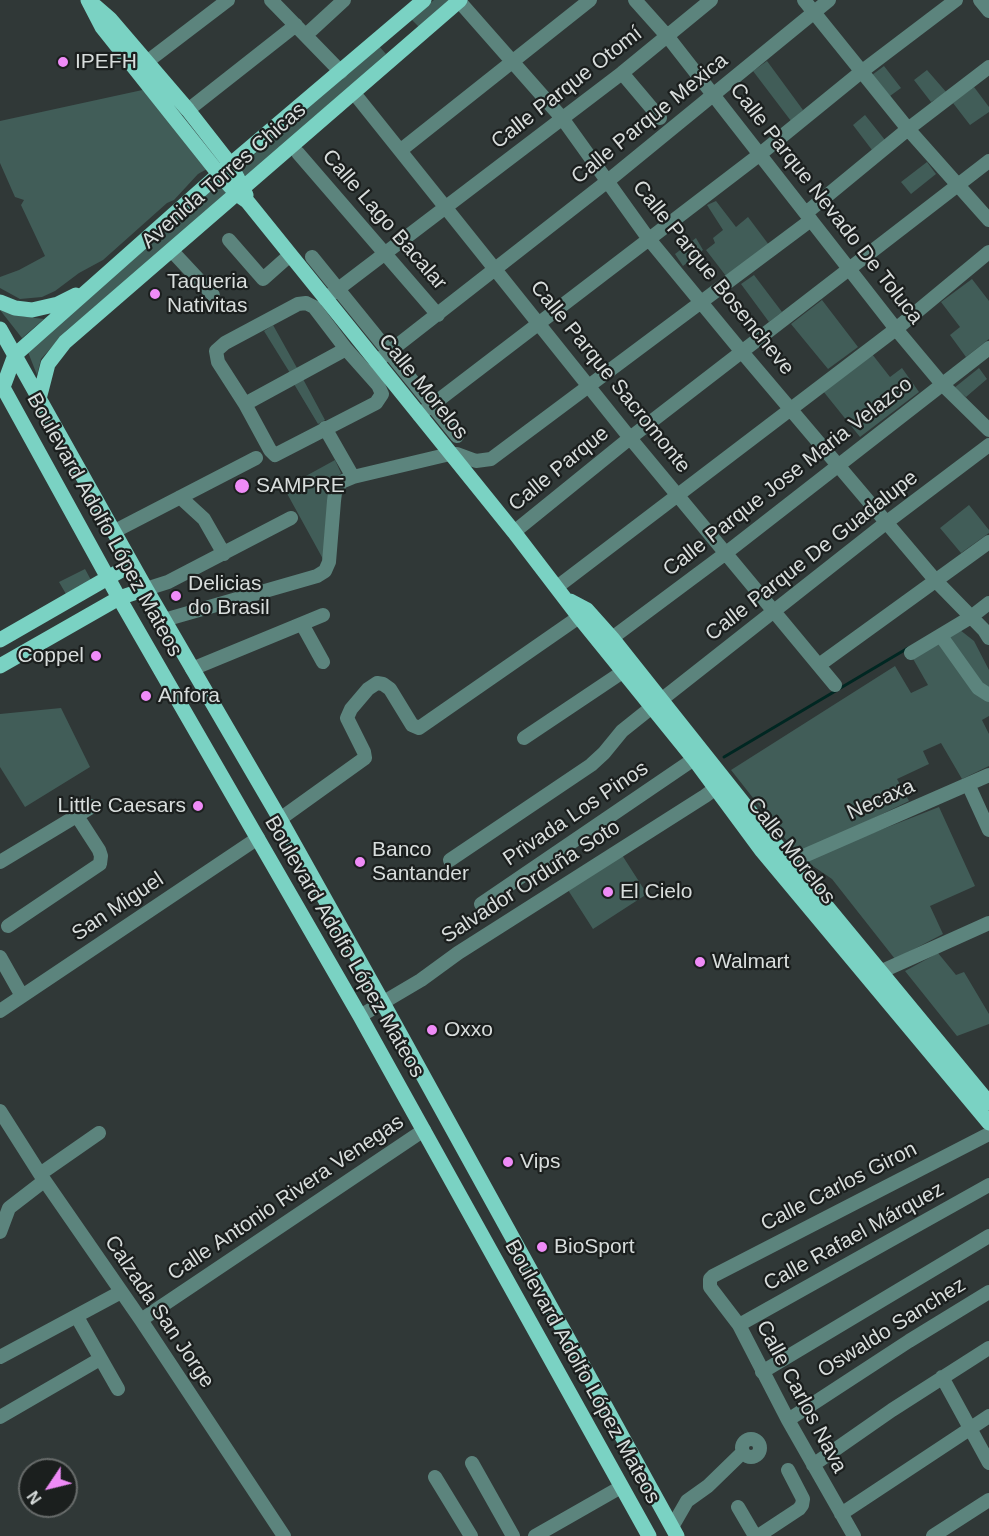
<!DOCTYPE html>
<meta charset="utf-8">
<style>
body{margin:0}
#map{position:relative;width:989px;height:1536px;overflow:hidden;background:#303837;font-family:Helvetica,sans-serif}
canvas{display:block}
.north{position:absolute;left:18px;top:1458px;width:60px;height:60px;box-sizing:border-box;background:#1b1f1e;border:2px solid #676b6a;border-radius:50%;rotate:235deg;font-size:16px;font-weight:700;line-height:24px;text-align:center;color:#d8dddc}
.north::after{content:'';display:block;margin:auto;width:21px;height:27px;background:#ef8bf7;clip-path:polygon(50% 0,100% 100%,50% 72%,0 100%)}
</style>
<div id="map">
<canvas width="989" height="1536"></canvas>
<div class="north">N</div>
</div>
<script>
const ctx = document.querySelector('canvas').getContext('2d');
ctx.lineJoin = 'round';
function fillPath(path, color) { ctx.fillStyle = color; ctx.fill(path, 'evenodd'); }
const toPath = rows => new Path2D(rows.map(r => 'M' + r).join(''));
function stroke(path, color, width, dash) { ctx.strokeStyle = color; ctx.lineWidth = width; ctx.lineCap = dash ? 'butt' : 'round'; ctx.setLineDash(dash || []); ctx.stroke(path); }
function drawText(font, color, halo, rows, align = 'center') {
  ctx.font = font + ' Helvetica,sans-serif'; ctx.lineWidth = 4.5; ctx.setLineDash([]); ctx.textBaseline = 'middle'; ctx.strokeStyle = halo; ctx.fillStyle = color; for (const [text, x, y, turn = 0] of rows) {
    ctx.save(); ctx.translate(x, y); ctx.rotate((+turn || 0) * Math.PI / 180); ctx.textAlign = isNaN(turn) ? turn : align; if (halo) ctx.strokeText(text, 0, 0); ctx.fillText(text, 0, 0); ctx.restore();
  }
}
fillPath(toPath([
 [434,0,450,0,419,27,411,19],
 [378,45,386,54,245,178,241,166],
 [767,61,803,110,791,121,753,71],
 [884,66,901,88,890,96,872,75],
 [927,70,947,93,931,102,914,80],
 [974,87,989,107,989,112,970,125,953,103],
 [147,89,207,169,198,174,174,200,167,203,103,260,79,273,55,291,42,297,20,299,0,288,0,277,19,270,45,256,21,205,24,200,15,197,0,163,0,121],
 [865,115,885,140,872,150,853,125],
 [927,162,936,174,911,194,901,182],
 [221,181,233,190,66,331,41,359,37,375,28,352],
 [716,201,736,227,748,217,769,245,726,276,706,250,715,243,713,238,723,230,707,205],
 [696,238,703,250,683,266,675,254],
 [754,275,782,312,769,322,741,284],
 [972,279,989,301,989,339,966,357,950,335,960,327,941,302],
 [822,300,858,347,828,369,791,324],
 [0,310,19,316,44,319,22,338],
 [273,325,297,368,290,373,264,331],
 [872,354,890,377,902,368,919,392,860,437,823,391],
 [979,368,987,379,966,397,954,388],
 [303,379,325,420,318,424,294,384],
 [335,460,341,473,329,487,323,559,284,488],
 [969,505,989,530,989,533,961,553,940,528],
 [85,569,91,580,66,594,59,582],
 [955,626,974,641,989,670,989,716,982,720,989,734,989,766,962,779,941,743,923,751,929,764,897,779,909,801,798,855,731,770,895,666,911,693,928,685,912,657],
 [61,708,90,767,25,807,0,767,0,714],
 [939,807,975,886,930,906,943,934,895,959,832,879,804,860],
 [622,855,647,894,593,929,568,890],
 [938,953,956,975,964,972,989,1014,989,1024,957,1036,905,971]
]), '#415d58');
stroke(toPath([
 [724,757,908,648]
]), '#002722', 3);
stroke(toPath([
 [271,0,341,72],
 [635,0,668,37,896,329,942,384,989,430],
 [804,0,908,129,989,220],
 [980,0,989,11],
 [459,1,562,118,648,238,742,352,936,581,984,630,989,638],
 [306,35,344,0],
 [148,61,228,0],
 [622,73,660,118],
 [354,93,630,438,835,685],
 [188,110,296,25],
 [401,150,590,0],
 [298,153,438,315],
 [806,213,908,129,989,67],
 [229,240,263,279,290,255],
 [171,250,213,295],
 [312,257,457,436],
 [325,299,622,73,711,0],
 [306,303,314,307,346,349,378,385,382,394,376,403,275,455,270,450,245,404,218,362,216,351,225,343,298,304,306,303],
 [376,362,609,180,829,0],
 [245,404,346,349],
 [419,415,759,155,861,72,956,0],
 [325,428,353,477],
 [180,497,204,519,224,554],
 [113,532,256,458],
 [514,532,630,438,989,161],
 [557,587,896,329,989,252],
 [146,589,168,582,291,518],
 [164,620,317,576,325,571,329,562,334,501,335,493,341,482,353,477,450,454,457,454,476,461,491,459,811,220],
 [302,624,323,662],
 [941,636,978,688,989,695],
 [612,638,726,553,989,348],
 [911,653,971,617,989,603],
 [819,665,989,542],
 [192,669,323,615],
 [661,700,887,522,989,445],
 [524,738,624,671],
 [968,784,989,830],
 [280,819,365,758,364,752,347,718,351,709,368,689,377,683,383,684,390,689,412,725,419,728,579,617],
 [450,860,591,765,604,753,622,731,652,707],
 [0,862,93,806],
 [790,862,989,775],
 [481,904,694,759],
 [8,926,100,864,101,856,99,850,77,816],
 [0,957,22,996],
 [880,972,989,923],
 [0,1011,258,838],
 [360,1016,421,980,458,953,705,796,724,782],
 [0,1111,40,1174,141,1320,284,1536],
 [40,1174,99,1133],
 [0,1232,9,1208,44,1181],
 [77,1317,118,1389],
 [141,1320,424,1130],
 [739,1325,989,1185],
 [0,1357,121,1292],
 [762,1372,989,1236],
 [942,1377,989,1463],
 [0,1417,100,1359],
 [788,1420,909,1341,989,1292],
 '742 1448a9 9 0 1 1 18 0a9 9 0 1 1-18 0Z',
 [472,1463,513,1536],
 [813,1465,892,1410,989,1348],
 [435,1477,471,1536],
 [738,1507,755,1536],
 [841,1514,989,1416],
 [672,1527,687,1501,708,1486,743,1452],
 [535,1536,621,1487],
 [758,1536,799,1509,802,1505,803,1499,788,1470],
 [854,1536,788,1420,739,1325,710,1287,710,1279,713,1276,989,1134],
 [933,1536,989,1500]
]), '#5c847d', 14);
stroke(toPath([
 [88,0,102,27,219,174,237,194,247,201,514,532,579,617,694,759,762,851,989,1123],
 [95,6,110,19,188,110,231,165,246,195],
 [0,302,15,308,32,310,58,304,76,295],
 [0,329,146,589,280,819,383,1003,677,1536],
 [0,382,119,598,360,1016,649,1536],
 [3,387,15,355,219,174,424,0],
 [39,399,48,364,65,342,460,0],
 [570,601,587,610,612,638,790,862,989,1103],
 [0,640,132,564],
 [0,666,119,598,146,589]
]), '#7ad2c3', 15);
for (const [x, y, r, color] of [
 [63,62,6,"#ef8bf7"],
 [155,294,6,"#ef8bf7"],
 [242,486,8,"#ef8bf7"],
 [176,596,6,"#ef8bf7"],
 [96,656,6,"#ef8bf7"],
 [146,696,6,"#ef8bf7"],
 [198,806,6,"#ef8bf7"],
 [360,862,6,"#ef8bf7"],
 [608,892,6,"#ef8bf7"],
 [700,962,6,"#ef8bf7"],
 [432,1030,6,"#ef8bf7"],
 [508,1162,6,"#ef8bf7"],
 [542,1247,6,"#ef8bf7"]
]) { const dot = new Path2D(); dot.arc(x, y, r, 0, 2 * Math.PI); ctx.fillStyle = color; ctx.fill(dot); stroke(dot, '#1b1f1e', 2); }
drawText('21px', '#d8dddc', '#1b1f1e', [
 ["IPEFH",75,62],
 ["Taqueria",167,282],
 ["Nativitas",167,306],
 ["SAMPRE",256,486],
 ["Delicias",188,584],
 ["do Brasil",188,608],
 ["Coppel",84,656,"right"],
 ["Anfora",158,696],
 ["Little Caesars",186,806,"right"],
 ["Banco",372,850],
 ["Santander",372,874],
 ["El Cielo",620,892],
 ["Walmart",712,962],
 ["Oxxo",444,1030],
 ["Vips",520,1162],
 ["BioSport",554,1247]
], 'left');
drawText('21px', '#d8dddc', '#1b1f1e', [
 ["Calle Parque Otomí",567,88,-38],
 ["Calle Parque Mexica",650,119,-39],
 ["Avenida Torres Chicas",224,176,-41],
 ["Calle Parque Nevado De Toluca",826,204,52],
 ["Calle Lago Bacalar",384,220,49],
 ["Calle Parque Bosencheve",713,278,51],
 ["Calle Parque Sacromonte",610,377,51],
 ["Calle Morelos",423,387,51],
 ["Calle Parque",559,469,-39],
 ["Calle Parque Jose Maria Velazco",788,477,-38],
 ["Boulevard Adolfo López Mateos",104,525,61],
 ["Calle Parque De Guadalupe",812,556,-38],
 ["Necaxa",881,800,-24],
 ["Privada Los Pinos",576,814,-34],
 ["Calle Morelos",791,851,52],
 ["Salvador Orduña Soto",531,882,-33],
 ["San Miguel",118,907,-34],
 ["Boulevard Adolfo López Mateos",344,947,60],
 ["Calle Carlos Giron",839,1187,-27],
 ["Calle Antonio Rivera Venegas",286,1198,-34],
 ["Calle Rafael Márquez",854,1237,-29],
 ["Calzada San Jorge",159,1312,56],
 ["Oswaldo Sanchez",892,1328,-32],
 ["Boulevard Adolfo López Mateos",582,1372,61],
 ["Calle Carlos Nava",801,1397,62]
]);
</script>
